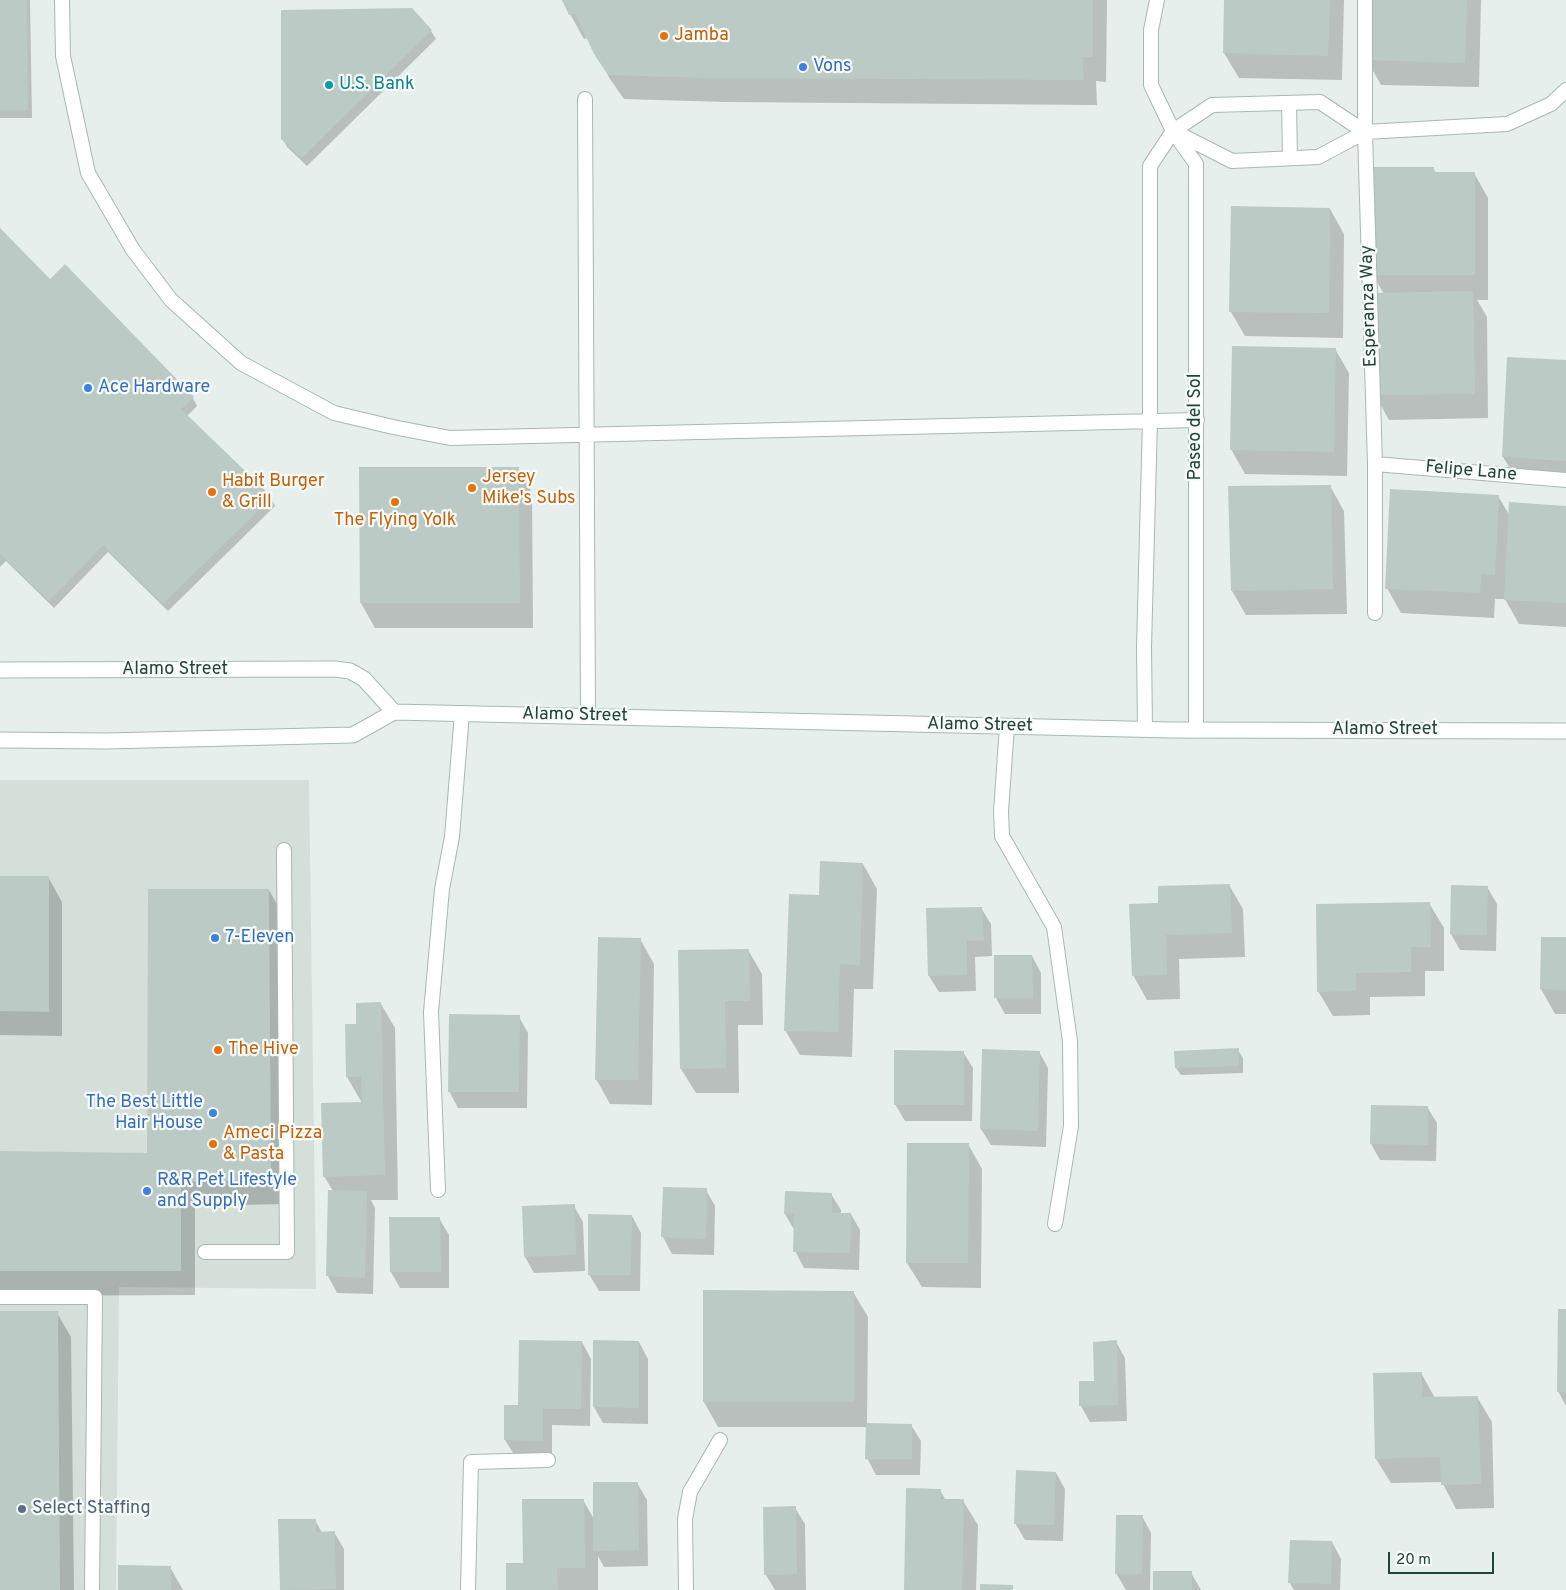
<!DOCTYPE html>
<style>
body{margin:0}
#map{position:relative;width:1566px;height:1590px;overflow:hidden;background:#e6efeb;font-family:Overpass,sans-serif}
canvas{display:block}
.scale{position:absolute;left:1388px;top:1552px;width:106px;height:22px;box-sizing:border-box;border:2px solid #24423a;border-top:0;padding-left:6px;font-size:15px;line-height:18px;white-space:nowrap;color:#24423a;-webkit-text-stroke:4px #f7fbf9;paint-order:stroke}
</style>
<div id="map">
<canvas width="1566" height="1590"></canvas>
<div class="scale">20 m</div>
</div>
<script>
const ctx = document.querySelector('canvas').getContext('2d');
ctx.lineJoin = 'round';
function fillPath(path, color) { ctx.fillStyle = color; ctx.fill(path, 'evenodd'); }
const toPath = rows => new Path2D(rows.map(r => 'M' + r).join(''));
function stroke(path, color, width, dash) { ctx.strokeStyle = color; ctx.lineWidth = width; ctx.lineCap = dash ? 'butt' : 'round'; ctx.setLineDash(dash || []); ctx.stroke(path); }
function drawText(font, color, halo, rows, align = 'center') {
  ctx.font = font + ' Overpass,sans-serif'; ctx.lineWidth = 4.5; ctx.setLineDash([]); ctx.textBaseline = 'middle'; ctx.strokeStyle = halo; ctx.fillStyle = color; for (const [text, x, y, turn = 0] of rows) {
    ctx.save(); ctx.translate(x, y); ctx.rotate((+turn || 0) * Math.PI / 180); ctx.textAlign = isNaN(turn) ? turn : align; if (halo) ctx.strokeText(text, 0, 0); ctx.fillText(text, 0, 0); ctx.restore();
  }
}
fillPath(toPath([
 [0,780,309,780,316,1289,119,1287,116,1590,0,1590]
]), '#d4dfda');
fillPath(toPath([
 [0,0,30,0,32,118,0,118],
 [564,0,1107,0,1106,82,1096,81,1097,105,725,102,624,99,610,79,588,38,584,39,570,14],
 [1226,0,1344,0,1342,80,1239,78,1224,53],
 [1368,0,1481,0,1479,87,1381,85,1367,60],
 [412,10,431,31,436,39,307,166,287,147,283,139],
 [1433,168,1436,173,1474,173,1488,198,1488,300,1477,300,1487,317,1488,418,1389,420,1375,395,1384,294,1373,275],
 [1330,209,1344,234,1343,338,1245,336,1231,312],
 [0,230,50,281,193,398,197,406,187,416,271,498,275,506,168,611,108,552,54,608,6,561,0,567],
 [1335,349,1349,373,1347,476,1245,474,1231,449],
 [1508,358,1566,361,1566,484,1518,482,1503,457],
 [360,468,518,468,532,493,533,628,375,628,361,603],
 [1330,486,1344,511,1347,614,1246,615,1232,591],
 [1498,496,1510,516,1566,507,1566,627,1519,624,1505,599,1495,599,1494,618,1401,613,1387,588],
 [863,864,877,889,873,989,854,989,852,1057,800,1055,785,1030,821,896],
 [0,877,48,877,62,902,62,1036,0,1035],
 [1229,885,1243,909,1245,957,1179,959,1180,999,1147,1000,1133,975,1160,904],
 [1452,887,1487,887,1497,904,1496,951,1460,950,1451,934],
 [269,890,283,915,284,1204,195,1206,195,1295,0,1296,0,1153,149,1154],
 [1429,903,1444,928,1444,971,1425,971,1425,996,1370,997,1370,1015,1333,1016,1318,991],
 [981,908,991,924,992,956,975,957,976,991,939,992,929,976],
 [1566,938,1566,1014,1555,1014,1541,989],
 [640,939,654,964,652,1105,610,1104,596,1079],
 [748,950,762,974,763,1025,738,1025,739,1093,696,1093,681,1069],
 [1032,956,1041,973,1041,1014,1005,1014,996,998],
 [381,1004,395,1028,398,1200,371,1200,375,1208,373,1294,337,1293,328,1276,330,1191,333,1191,324,1176,362,1103,347,1077,358,1025],
 [519,1017,528,1033,527,1108,458,1108,449,1091],
 [983,1050,1039,1052,1048,1068,1046,1147,991,1145,981,1129],
 [1238,1050,1243,1058,1243,1073,1181,1075,1176,1068],
 [963,1052,973,1068,972,1121,905,1121,895,1104],
 [1427,1107,1437,1123,1436,1161,1380,1160,1371,1144],
 [968,1144,982,1169,981,1288,922,1287,907,1263],
 [664,1189,706,1190,715,1206,714,1255,672,1254,663,1237],
 [831,1194,841,1210,841,1214,851,1214,860,1230,859,1270,804,1268,795,1251,795,1231,785,1214],
 [574,1206,583,1222,585,1271,534,1273,525,1257],
 [632,1216,641,1233,640,1291,599,1291,589,1274],
 [439,1218,449,1235,449,1288,400,1288,391,1272,390,1219],
 [704,1291,853,1292,868,1317,867,1424,911,1425,921,1441,920,1475,876,1475,867,1458,868,1427,718,1427,704,1402],
 [1566,1310,1566,1406,1558,1391],
 [0,1313,57,1313,71,1337,74,1590,0,1590],
 [582,1342,591,1359,590,1426,552,1425,552,1457,515,1456,505,1440,519,1406],
 [639,1342,648,1359,648,1424,603,1423,594,1407],
 [1116,1342,1125,1358,1127,1421,1090,1422,1081,1406],
 [1421,1373,1435,1398,1477,1397,1492,1422,1494,1508,1456,1509,1442,1482,1391,1483,1376,1459],
 [1056,1473,1065,1489,1063,1541,1025,1540,1015,1523],
 [637,1483,647,1500,648,1566,604,1567,598,1556,598,1590,508,1590,524,1564,583,1500,594,1519],
 [940,1490,946,1501,963,1501,978,1525,976,1590,906,1590],
 [795,1508,805,1524,806,1590,775,1590,766,1575],
 [1142,1516,1151,1533,1150,1590,1126,1590,1116,1573],
 [315,1520,322,1533,334,1532,344,1549,344,1590,281,1590],
 [1332,1542,1341,1559,1340,1590,1294,1590,1290,1583],
 [170,1567,183,1590,119,1590],
 [1191,1573,1201,1590,1155,1590]
]), '#0003');
fillPath(toPath([
 [0,0,27,0,28,110,0,110],
 [562,0,1093,0,1093,57,1082,57,1084,80,710,78,608,75,594,54,575,13,569,15],
 [1224,0,1330,0,1328,56,1223,53],
 [1367,0,1467,0,1465,63,1366,60],
 [412,8,432,30,302,158,281,139,281,10],
 [1372,167,1434,167,1434,172,1475,172,1475,275,1372,275],
 [1231,206,1330,208,1329,313,1229,312],
 [0,228,50,279,65,264,194,397,181,409,272,497,163,604,103,545,49,601,0,554],
 [1473,291,1475,394,1374,395,1372,293],
 [1232,346,1336,348,1334,452,1230,450],
 [1507,357,1566,360,1566,461,1502,457],
 [359,467,519,467,520,603,360,603],
 [1331,485,1333,589,1231,591,1228,486],
 [1390,489,1499,495,1495,575,1481,574,1480,593,1385,589],
 [1509,502,1566,506,1566,603,1504,600],
 [820,861,863,863,860,965,840,964,838,1032,784,1031,789,894,819,895],
 [0,876,49,876,49,1012,0,1011],
 [1230,884,1232,933,1166,935,1167,975,1132,976,1129,904,1158,903,1158,886],
 [1451,885,1488,886,1487,935,1450,934],
 [148,889,269,889,271,1180,181,1182,181,1271,0,1271,0,1151,147,1153],
 [1430,902,1431,947,1411,947,1411,972,1356,973,1356,991,1317,992,1316,904],
 [982,907,984,940,967,941,967,975,928,976,926,908],
 [598,937,641,938,638,1080,595,1080],
 [1541,937,1566,937,1566,990,1540,989],
 [749,949,750,1001,725,1001,726,1068,680,1069,678,950],
 [994,955,1032,955,1033,998,994,998],
 [381,1002,385,1175,323,1177,321,1103,362,1102,361,1077,346,1077,345,1024,356,1024,356,1003],
 [449,1014,520,1015,519,1092,448,1092],
 [1239,1048,1239,1066,1175,1068,1174,1051],
 [982,1049,1040,1051,1038,1131,980,1129],
 [894,1050,964,1051,964,1105,894,1105],
 [1371,1105,1428,1106,1428,1145,1370,1144],
 [907,1143,969,1143,968,1263,906,1263],
 [663,1187,707,1188,706,1239,661,1237],
 [328,1190,367,1191,365,1278,326,1276],
 [785,1191,832,1193,832,1213,851,1213,850,1253,793,1252,794,1214,784,1214],
 [575,1204,576,1255,524,1257,522,1206],
 [588,1214,632,1215,631,1275,588,1275],
 [389,1217,440,1217,441,1272,390,1272],
 [703,1290,854,1291,854,1402,703,1402],
 [1558,1309,1566,1309,1566,1392,1557,1392],
 [0,1311,58,1311,60,1590,0,1590],
 [519,1340,582,1341,581,1409,543,1409,543,1441,504,1440,504,1405,518,1405],
 [593,1340,639,1341,639,1408,593,1407],
 [1117,1340,1118,1405,1079,1406,1079,1381,1094,1381,1093,1342],
 [1422,1372,1422,1397,1478,1396,1481,1484,1441,1485,1440,1457,1375,1459,1373,1373],
 [866,1423,912,1424,912,1459,865,1459],
 [1016,1470,1056,1472,1054,1525,1014,1524],
 [593,1482,638,1482,639,1550,593,1551],
 [906,1488,941,1489,941,1499,964,1499,962,1590,904,1590],
 [522,1499,584,1499,585,1568,557,1568,558,1590,506,1590,506,1563,523,1563],
 [796,1506,797,1574,764,1575,763,1507],
 [1116,1515,1143,1515,1142,1574,1115,1574],
 [278,1519,316,1519,316,1532,335,1531,336,1589,280,1590],
 [1290,1540,1332,1541,1331,1584,1288,1583],
 [118,1565,171,1566,171,1590,118,1590],
 [1153,1571,1192,1571,1192,1590,1153,1590],
 [980,1584,1013,1585,1013,1590,980,1590]
]), '#bbcac4');
const lane = toPath([
 [62,0,63,56,88,173,133,250,171,300,241,363,334,413,393,427,450,438,1197,420],
 [1157,0,1151,30,1151,85,1173,131,1196,164,1196,730],
 [1365,0,1365,132,1375,464,1375,613],
 [585,99,588,716],
 [1289,103,1290,158],
 [1175,132,1232,161,1318,157,1365,132,1507,124,1551,104,1566,90],
 [1375,464,1566,480],
 [1007,726,1001,811,1002,836,1054,927,1070,1041,1071,1126,1055,1224],
 [1145,729,1144,647,1150,420,1150,166,1173,131,1212,105,1320,102,1365,132],
 [438,1190,431,1012,442,889,452,837,462,713],
 [205,1252,287,1252,284,850],
 [0,1297,95,1297,92,1590],
 [468,1590,471,1462,548,1460],
 [686,1590,685,1519,690,1492,720,1440]
]);
const secondary = toPath([
 [0,670,335,669,350,671,364,679,394,712],
 [0,740,106,741,353,735,394,712,1171,730,1566,731]
]);
stroke(lane, '#a8b8b2', 16);
stroke(secondary, '#a4bbb3', 17);
stroke(lane, '#fff', 14);
stroke(secondary, '#fff', 15);
for (const [x, y, r, color] of [
 [664,36,5,"#e8710a"],
 [803,67,5,"#3f7fe0"],
 [329,85,5,"#0f9aa8"],
 [88,388,5,"#3f7fe0"],
 [472,488,5,"#e8710a"],
 [212,492,5,"#e8710a"],
 [395,502,5,"#e8710a"],
 [215,938,5,"#3f7fe0"],
 [218,1050,5,"#e8710a"],
 [213,1113,5,"#3f7fe0"],
 [213,1144,5,"#e8710a"],
 [147,1191,5,"#3f7fe0"],
 [22,1509,5,"#5c6f8a"]
]) { const dot = new Path2D(); dot.arc(x, y, r, 0, 2 * Math.PI); ctx.fillStyle = color; ctx.fill(dot); stroke(dot, '#f7fbf9', 2); }
drawText('18px', '#c56008', '#f7fbf9', [
 ["Jamba",674,36],
 ["Jersey",482,478],
 ["Mike's Subs",482,499],
 ["Habit Burger",222,482],
 ["& Grill",222,503],
 ["The Flying Yolk",395,521,"center"],
 ["The Hive",228,1050],
 ["Ameci Pizza",223,1134],
 ["& Pasta",223,1155]
], 'left');
drawText('18px', '#366cbe', '#f7fbf9', [
 ["Vons",813,67],
 ["Ace Hardware",98,388],
 ["7-Eleven",225,938],
 ["The Best Little",203,1103,"right"],
 ["Hair House",203,1124,"right"],
 ["R&R Pet Lifestyle",157,1181],
 ["and Supply",157,1202]
], 'left');
drawText('18px', '#0d838f', '#f7fbf9', [
 ["U.S. Bank",339,85]
], 'left');
drawText('18px', '#24423a', '#f7fbf9', [
 ["Esperanza Way",1370,306,-92],
 ["Paseo del Sol",1196,427,-90],
 ["Felipe Lane",1471,472,5],
 ["Alamo Street",175,670],
 ["Alamo Street",575,716,1],
 ["Alamo Street",980,726,1],
 ["Alamo Street",1385,730]
]);
drawText('18px', '#4e5e75', '#f7fbf9', [
 ["Select Staffing",32,1509]
], 'left');
</script>
